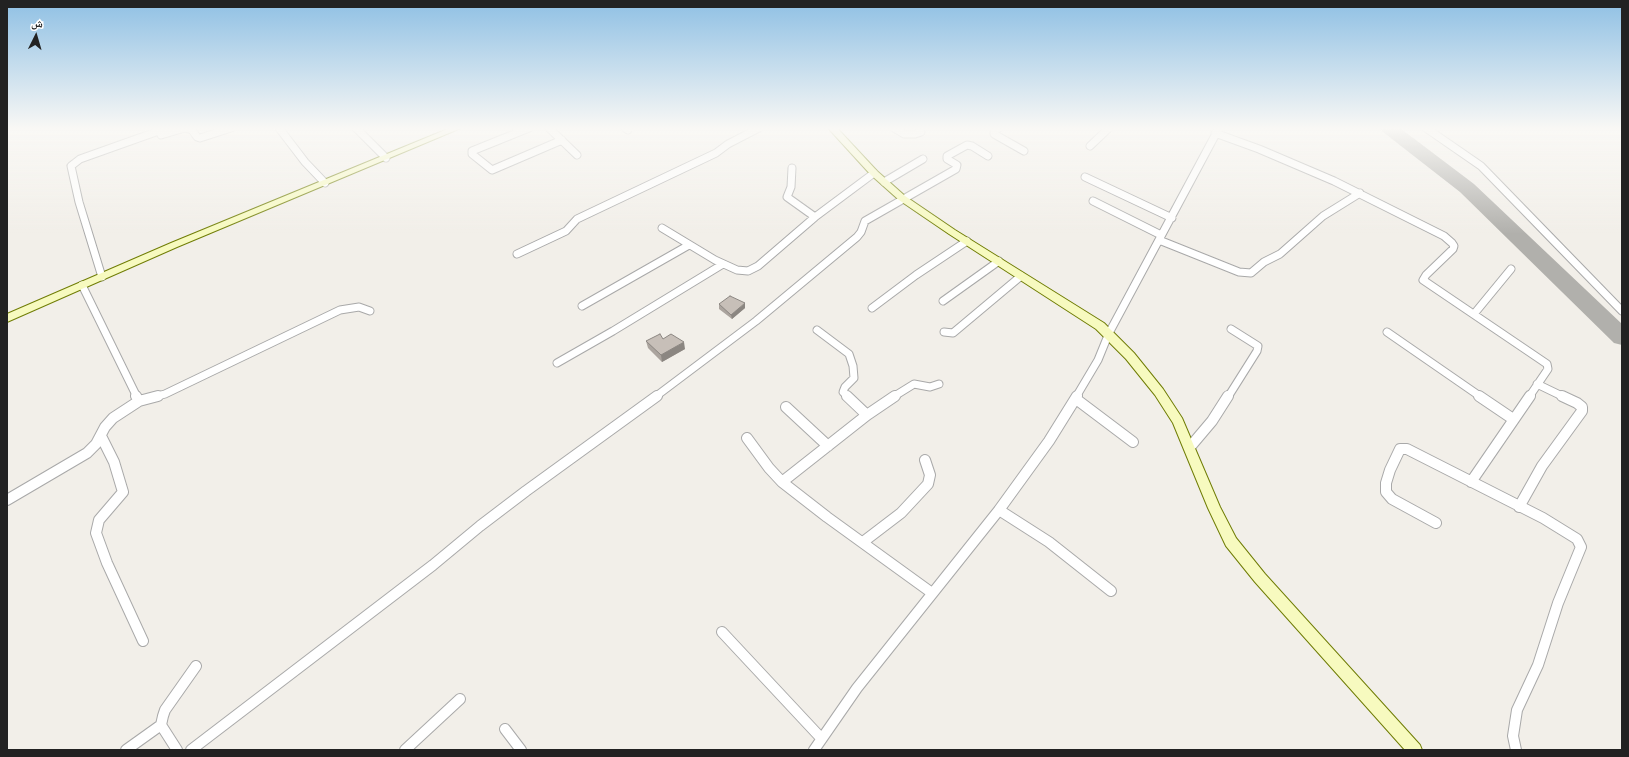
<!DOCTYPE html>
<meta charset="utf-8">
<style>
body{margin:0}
#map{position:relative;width:1629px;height:757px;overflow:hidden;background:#f2efe9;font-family:"Fira Sans","Noto Naskh Arabic",sans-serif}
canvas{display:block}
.frame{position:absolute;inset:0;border:8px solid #222;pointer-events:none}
.north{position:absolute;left:16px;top:16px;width:40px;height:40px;-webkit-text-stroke:3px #fff;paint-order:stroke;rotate:5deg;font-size:11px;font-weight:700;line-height:16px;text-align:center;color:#222}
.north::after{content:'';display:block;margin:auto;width:14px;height:18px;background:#222;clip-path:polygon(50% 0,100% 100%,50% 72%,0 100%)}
</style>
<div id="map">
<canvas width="1629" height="757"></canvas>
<div class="frame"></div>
<div class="north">ش</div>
</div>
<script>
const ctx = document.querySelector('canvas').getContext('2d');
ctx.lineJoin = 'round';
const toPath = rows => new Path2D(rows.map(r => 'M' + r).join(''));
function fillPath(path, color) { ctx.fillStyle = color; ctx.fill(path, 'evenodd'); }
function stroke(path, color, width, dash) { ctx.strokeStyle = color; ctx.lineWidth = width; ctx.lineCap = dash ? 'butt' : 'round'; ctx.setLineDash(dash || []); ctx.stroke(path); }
fillPath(toPath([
 [1380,128,1400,128,1474,184,1622,324,1622,345,1614,343,1460,192,1383,132,1380,128]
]), '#b1b0ac');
const streetFar1 = toPath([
 [279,128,305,162,325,183],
 [356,128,386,158],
 [529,128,472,151,472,154,492,170,562,140],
 [549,128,577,155],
 [625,128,628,130],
 [894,128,904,134,915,134,921,132],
 [999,128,994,131,994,134,1024,151],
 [1426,128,1481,166,1622,311],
 [1215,133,1259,149,1334,181,1444,236,1452,243,1454,246,1453,249,1426,275,1423,280,1547,364,1548,369,1529,397],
 [161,135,185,128,192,130,197,137,200,138,231,128],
 [1090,146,1109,128],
 [792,168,791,187,787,197,815,217],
 [1085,177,1172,218],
 [884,182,923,159],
 [1093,201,1161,235],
 [662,228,715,260,737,270,748,271,758,266,815,217,874,173],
 [1159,240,1239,272,1251,273,1264,262,1280,254,1323,216,1360,193],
 [517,254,566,231,577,219,716,153,728,144,759,128],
 [102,277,79,202,71,166,80,159,167,128],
 [82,285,137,397],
 [943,301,999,261],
 [582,306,689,245],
 [872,308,916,275,967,241],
 [1474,314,1511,269],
 [817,330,849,354,853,366,854,378,845,387,843,392,848,397],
 [944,332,953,333,1021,276],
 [1387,332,1481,397],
 [557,363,613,331,723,264],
 [1537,384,1564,397],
 [154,397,165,394,340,310,359,307,370,311],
 [655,397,756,321,857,237,861,232,865,221,956,169,957,165,947,159,947,156,967,145,972,146,988,156],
 [893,397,914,384,930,387,939,384],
 [1076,397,1098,360,1109,333,1219,128],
 [1228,397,1257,351,1258,346,1231,329]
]);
const street = toPath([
 [136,396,139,401,158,396],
 [847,396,867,415],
 [1479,396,1513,419],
 [1076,399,1133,442],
 [786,407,828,446],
 [101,436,114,462,123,492,99,520,96,533,107,563,143,641],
 [747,438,769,468,782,482,827,517,932,593],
 [1190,447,1212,421,1228,396],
 [782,482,867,415,895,396],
 [1471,482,1530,396],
 [7,500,87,453,96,444,105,427,113,418,139,401],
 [1519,507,1542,466,1582,411,1582,407,1577,403,1562,396],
 [999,510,1049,542,1111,591],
 [1436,523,1392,499,1386,492,1386,483,1390,470,1400,449,1407,449,1543,518,1577,539,1581,547,1558,603,1538,665,1517,710,1513,736,1516,750],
 [863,542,901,513,928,484,930,475,925,460],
 [722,632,821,738],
 [505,729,521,750],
 [126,750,161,725],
 [177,750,161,725,163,716,165,710,196,666],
 [191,750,433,565,480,526,526,491,657,396],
 [405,750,460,699],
 [814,750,857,688,999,510,1049,441,1077,396]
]);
const secondary = toPath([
 [450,128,461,128,177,247,7,322,7,314,171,243,450,128],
 [828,128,837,128,877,171,905,196,955,230,1104,323,1134,353,1163,389,1182,418,1220,507,1236,538,1265,574,1420,745,1422,750,1405,750,1255,582,1226,546,1208,508,1173,423,1155,395,1126,359,1096,329,949,234,899,200,871,175,828,128]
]);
stroke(streetFar1, '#a9a9a9', 9);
stroke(street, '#a9a9a9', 12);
stroke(secondary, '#707d05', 2);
stroke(streetFar1, '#fff', 7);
stroke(street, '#fff', 10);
fillPath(secondary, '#f7fabf');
fillPath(toPath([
 [719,304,745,308,732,319,719,309],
 [663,339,685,349,662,362,648,348,646,341]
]), '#aba49e');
fillPath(toPath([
 [745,303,745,308,732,319,731,315],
 [684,342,685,349,662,362,661,355]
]), '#8b8681');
const building = toPath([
 [730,296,745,303,731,315,719,304,730,296],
 [660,334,663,339,671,334,684,342,661,355,646,341,660,334]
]);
fillPath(building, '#c7bfb8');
stroke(building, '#8b8681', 1);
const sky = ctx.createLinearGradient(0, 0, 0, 234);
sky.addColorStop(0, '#8fc0e4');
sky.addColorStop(0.55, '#f9f8f5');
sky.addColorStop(1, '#f9f8f500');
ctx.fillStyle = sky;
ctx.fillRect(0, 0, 1629, 234);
</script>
